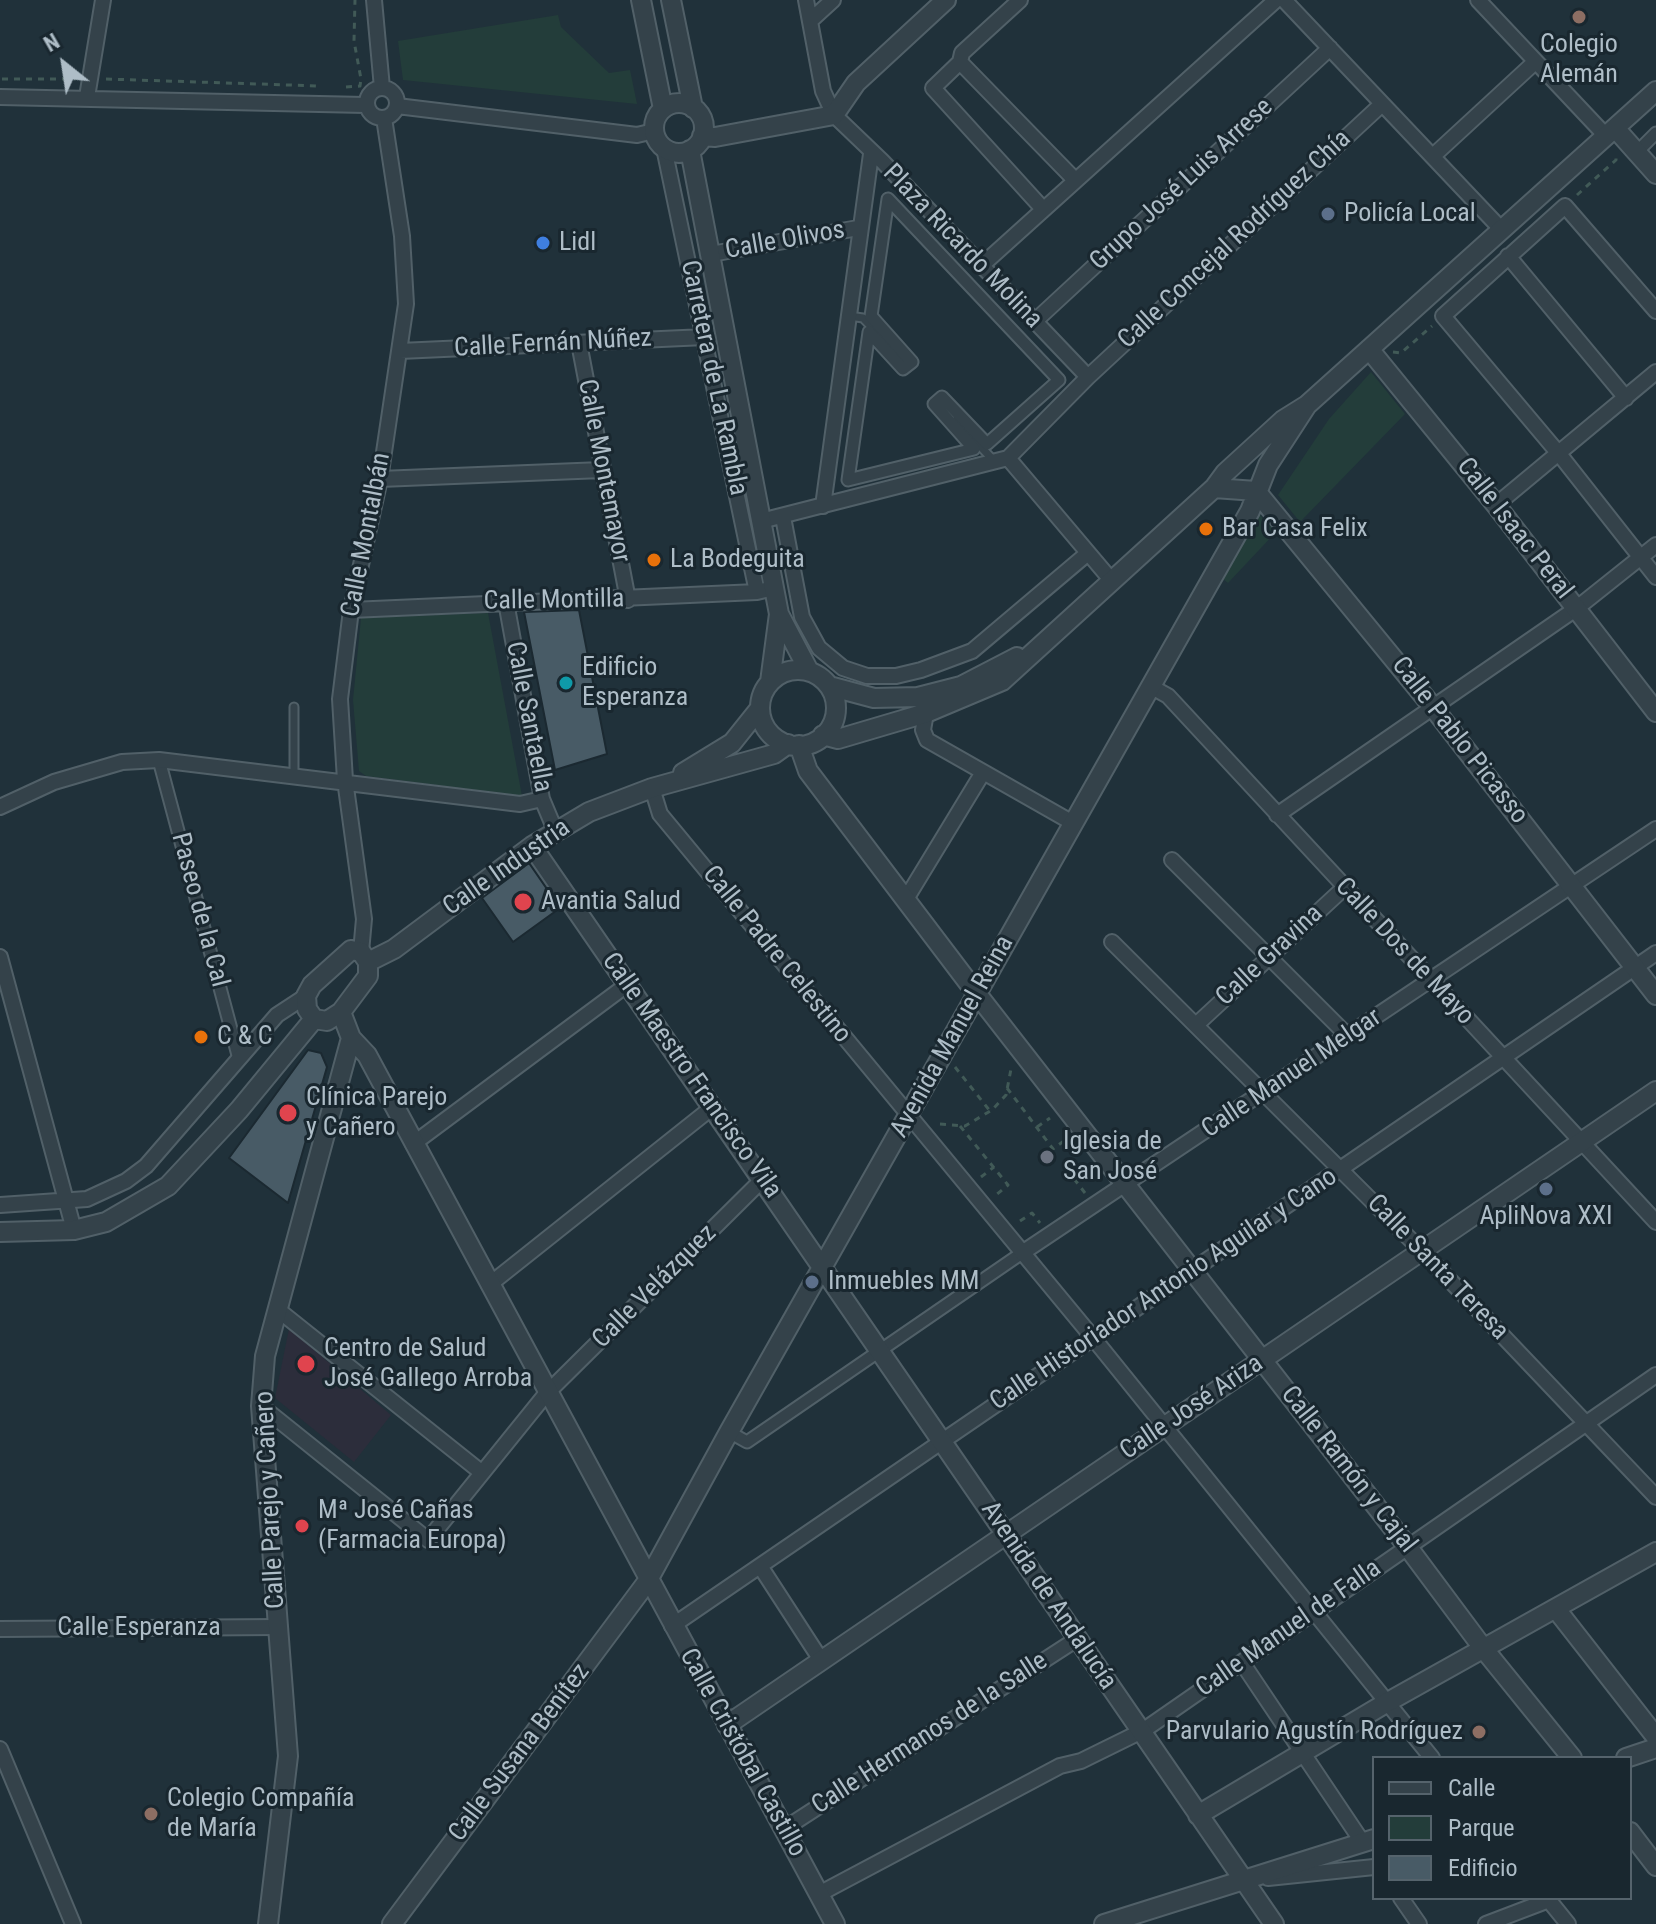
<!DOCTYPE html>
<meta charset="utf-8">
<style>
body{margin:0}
#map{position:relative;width:1656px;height:1924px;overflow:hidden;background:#20313a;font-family:"Roboto Condensed",sans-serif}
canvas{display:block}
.legend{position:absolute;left:1372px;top:1756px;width:260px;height:144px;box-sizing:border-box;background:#19272f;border:2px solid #55636c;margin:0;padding:10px 14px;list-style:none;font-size:24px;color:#aebdc7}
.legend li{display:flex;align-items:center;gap:16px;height:40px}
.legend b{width:40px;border:2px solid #55636c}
.north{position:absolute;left:24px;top:24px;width:80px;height:80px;-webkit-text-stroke:6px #19272f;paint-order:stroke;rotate:330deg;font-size:22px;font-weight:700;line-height:32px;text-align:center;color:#aebdc7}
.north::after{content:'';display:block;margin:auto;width:28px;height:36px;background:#aebdc7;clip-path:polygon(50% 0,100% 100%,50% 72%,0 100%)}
</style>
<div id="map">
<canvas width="1656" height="1924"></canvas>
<ul class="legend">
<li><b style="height:10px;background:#34424a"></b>Calle</li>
<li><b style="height:22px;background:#233d3a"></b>Parque</li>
<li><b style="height:22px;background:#485b66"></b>Edificio</li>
</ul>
<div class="north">N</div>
</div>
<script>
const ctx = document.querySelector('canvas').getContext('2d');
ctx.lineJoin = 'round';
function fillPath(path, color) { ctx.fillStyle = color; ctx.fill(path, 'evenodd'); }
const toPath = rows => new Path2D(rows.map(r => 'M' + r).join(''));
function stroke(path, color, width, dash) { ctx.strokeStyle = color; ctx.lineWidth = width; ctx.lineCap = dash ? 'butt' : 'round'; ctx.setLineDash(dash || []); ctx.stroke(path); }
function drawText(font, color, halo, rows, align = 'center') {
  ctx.font = font + ' "Roboto Condensed",sans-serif'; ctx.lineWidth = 6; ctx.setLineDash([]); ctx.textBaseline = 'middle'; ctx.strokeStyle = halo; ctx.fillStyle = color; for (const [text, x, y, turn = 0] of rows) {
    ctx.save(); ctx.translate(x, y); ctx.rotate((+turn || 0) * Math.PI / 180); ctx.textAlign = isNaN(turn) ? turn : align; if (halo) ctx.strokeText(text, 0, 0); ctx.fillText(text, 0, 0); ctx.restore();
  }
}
fillPath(toPath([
 [289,1329,391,1415,354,1462,275,1398]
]), '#2c2d3b');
fillPath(toPath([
 [558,15,561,27,609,73,630,70,637,104,403,80,398,41],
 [1371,372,1405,414,1300,522,1278,495,1329,419],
 [1254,509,1276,532,1228,583,1217,574],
 [488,613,522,796,366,776,359,771,353,700,361,618]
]), '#233d3a');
const building = toPath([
 [579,610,607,754,555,770,524,612,579,610],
 [529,863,560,908,513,942,482,898,529,863],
 [308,1050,321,1053,327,1067,288,1203,229,1158,308,1050]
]);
fillPath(building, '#485b66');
stroke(building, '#1b2931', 2);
const service = toPath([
 [849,316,863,318,906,363],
 [956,420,994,461],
 [294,775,294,707]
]);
const pedestrian = toPath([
 [1637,152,1656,133],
 [888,199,1059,380,987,444,942,397,934,404,974,449,848,480,869,332,903,369,912,362,871,316,888,199],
 [159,760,239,1059],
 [729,1432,747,1442,1022,1253]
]);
const minor = toPath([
 [374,0,382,88],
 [806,0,823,91,834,115,882,161,1088,377],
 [1020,0,962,53,960,62,1075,180],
 [1284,0,1502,230],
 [1478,0,1606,136],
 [810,21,833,0],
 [960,62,933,88,1043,209],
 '367 103a15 15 0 1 1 30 0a15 15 0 1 1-30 0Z',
 [0,97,365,105],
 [87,97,103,0],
 [397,106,637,135,654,131],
 [664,148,757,592,774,588],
 [1433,156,1535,62],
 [711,254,858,228],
 [1508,256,1626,398],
 [981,266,1276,0],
 [1656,311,1565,206,1443,316,1560,455,1656,577],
 [1034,322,1330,48],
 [579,343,628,600],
 [400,351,705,337],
 [1008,458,1112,581],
 [380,479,602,470],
 [1496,505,1656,372],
 [823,506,871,154],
 [783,517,802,617,819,648,843,668,867,676,896,676,921,670,972,651,1088,553],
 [761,521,1008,458,1088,377,1382,104],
 [506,602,542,799,555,830],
 [351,610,757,592],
 [1150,686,1168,696,1656,1222],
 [926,713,923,730,927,740,1073,823],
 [652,788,660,814,1094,1339,1432,1758],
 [0,807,54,782,122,762,159,760,520,804,542,799],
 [1277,815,1577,608,1656,545],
 [1172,860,1348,1036],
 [906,899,982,774],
 [1112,942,1423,1252,1656,1497],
 [361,952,364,919,345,780,340,699,351,610,380,479,406,304,402,236,384,118],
 [0,957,74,1230],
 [1196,1025,1345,887],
 [413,1144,628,984],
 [0,1205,87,1199,126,1181,146,1166,277,1015,306,996],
 [1022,1253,1656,829],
 [489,1285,714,1106],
 [277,1309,481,1472],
 [261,1406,428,1540,546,1394,763,1179],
 [760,1566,821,1660],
 [672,1626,1656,953],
 [0,1629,278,1627],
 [1243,1664,1363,1843],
 [0,1749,73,1924],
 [784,1829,1077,1639],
 [1268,1878,1374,1867],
 [819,1894,1060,1766,1081,1761,1144,1730,1656,1375],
 [1401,1898,1419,1924],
 [1547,1898,1568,1924],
 [1486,1924,1549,1900]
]);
const tertiary = toPath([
 [641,0,663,109],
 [671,0,693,108],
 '654 128a25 25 0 1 1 50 0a25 25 0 1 1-50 0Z',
 [1615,128,1656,174],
 [702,136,715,137,834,115,856,83,946,0],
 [690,150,779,614,809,671],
 [1369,349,1496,505,1656,712],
 [1214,488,1256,491],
 [1256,491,1432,706,1656,995],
 '760 708a38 38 0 1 1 76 0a38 38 0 1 1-76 0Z',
 [770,682,779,614],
 [829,686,874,698,918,697,961,686,1017,657],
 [823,735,838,739,926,713,1002,681,1214,488,1225,473,1283,420,1307,405,1656,91],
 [799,745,808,771,977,994,1407,1546,1483,1648,1572,1758],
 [683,773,732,743,760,708],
 [532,846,1274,1924],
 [351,950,361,952,368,962,368,976,341,1012,327,1021,314,1019,307,1009,306,996,312,985,351,950],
 [368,962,394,949,532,846,589,812,652,788,774,754,788,744],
 [341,1012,351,1038,367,1055,835,1924],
 [0,1232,74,1230,106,1222,168,1186,239,1110,314,1019],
 [1556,1609,1656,1737],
 [727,1725,1656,1091],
 [1626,1758,1656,1748],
 [1198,1815,1386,1703,1656,1552],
 [1630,1832,1656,1866],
 [268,1924,288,1756,261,1406,265,1356,351,1038],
 [392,1924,647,1582,729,1432,1250,511,1268,465,1307,405],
 [1104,1924,1374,1839]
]);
stroke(service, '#516068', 11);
stroke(pedestrian, '#516068', 15);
stroke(minor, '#516068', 18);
stroke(tertiary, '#516068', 22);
stroke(toPath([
 [2,79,75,79],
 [106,79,319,86],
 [346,87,360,86,361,79,354,41,355,0],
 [1577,195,1616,160,1616,156],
 [1393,352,1401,353,1432,326],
 [955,1067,990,1111],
 [1007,1088,1053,1149,1065,1140,1076,1153],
 [940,1124,965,1126,992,1110,1006,1095,1011,1069],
 [960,1126,1008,1185,996,1195],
 [1037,1127,1050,1118],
 [981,1177,994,1167],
 [1085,1193,1075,1180,1086,1165],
 [1020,1221,1032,1213,1040,1223]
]), '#415a57', 3, [6, 6]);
stroke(service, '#34424a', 7);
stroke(pedestrian, '#34424a', 11);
stroke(minor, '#34424a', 14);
stroke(tertiary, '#34424a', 18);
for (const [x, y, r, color] of [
 [1579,17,8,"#8d6e63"],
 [1328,214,8,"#5c6f8a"],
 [543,243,8,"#3f7fe0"],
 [1206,529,8,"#e8710a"],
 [654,560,8,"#e8710a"],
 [566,683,8,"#0f9aa8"],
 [523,902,10,"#e0444e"],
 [201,1037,8,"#e8710a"],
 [288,1113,10,"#e0444e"],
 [1047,1157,8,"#6b7280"],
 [1546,1189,8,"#5c6f8a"],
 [812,1282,8,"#5c6f8a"],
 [306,1364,10,"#e0444e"],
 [302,1526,8,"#e0444e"],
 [1479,1732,8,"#8d6e63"],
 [151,1814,8,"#8d6e63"]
]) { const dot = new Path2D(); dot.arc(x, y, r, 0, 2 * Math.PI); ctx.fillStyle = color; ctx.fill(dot); stroke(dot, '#19272f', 3); }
drawText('26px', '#aebdc7', '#19272f', [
 ["Colegio",1579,45,"center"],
 ["Alemán",1579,75,"center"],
 ["Policía Local",1344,214],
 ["Lidl",559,243],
 ["Bar Casa Felix",1222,529],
 ["La Bodeguita",670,560],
 ["Edificio",582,668],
 ["Esperanza",582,698],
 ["Avantia Salud",541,902],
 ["C & C",217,1037],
 ["Clínica Parejo",306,1098],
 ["y Cañero",306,1128],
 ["Iglesia de",1063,1142],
 ["San José",1063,1172],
 ["ApliNova XXI",1546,1217,"center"],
 ["Inmuebles MM",828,1282],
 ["Centro de Salud",324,1349],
 ["José Gallego Arroba",324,1379],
 ["Mª José Cañas",318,1511],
 ["(Farmacia Europa)",318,1541],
 ["Parvulario Agustín Rodríguez",1463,1732,"right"],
 ["Colegio Compañía",167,1799],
 ["de María",167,1829]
], 'left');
drawText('26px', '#aebdc7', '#19272f', [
 ["Grupo José Luis Arrese",1182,185,-43],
 ["Calle Concejal Rodríguez Chía",1235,240,-43],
 ["Calle Olivos",785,241,-10],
 ["Plaza Ricardo Molina",962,247,46],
 ["Calle Fernán Núñez",553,344,-3],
 ["Carretera de La Rambla",713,378,78],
 ["Calle Montemayor",603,471,79],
 ["Calle Isaac Peral",1514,529,52],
 ["Calle Montalbán",367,535,-79],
 ["Calle Montilla",554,601,-1],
 ["Calle Santaella",528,717,79],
 ["Calle Pablo Picasso",1459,741,52],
 ["Calle Industria",507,868,-35],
 ["Paseo de la Cal",199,910,75],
 ["Calle Dos de Mayo",1404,952,47],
 ["Calle Padre Celestino",776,955,51],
 ["Calle Gravina",1270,956,-43],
 ["Avenida Manuel Reina",953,1037,-61],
 ["Calle Manuel Melgar",1292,1074,-34],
 ["Calle Maestro Francisco Vila",691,1076,55],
 ["Calle Santa Teresa",1437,1268,46],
 ["Calle Velázquez",655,1287,-45],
 ["Calle Historiador Antonio Aguilar y Cano",1164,1290,-34],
 ["Calle José Ariza",1192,1408,-34],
 ["Calle Ramón y Cajal",1348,1470,52],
 ["Calle Parejo y Cañero",271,1500,-93],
 ["Avenida de Andalucía",1048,1596,56],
 ["Calle Esperanza",139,1628],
 ["Calle Manuel de Falla",1289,1629,-35],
 ["Calle Hermanos de la Salle",930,1734,-33],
 ["Calle Susana Benítez",520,1753,-53],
 ["Calle Cristóbal Castillo",742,1753,61]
]);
</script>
